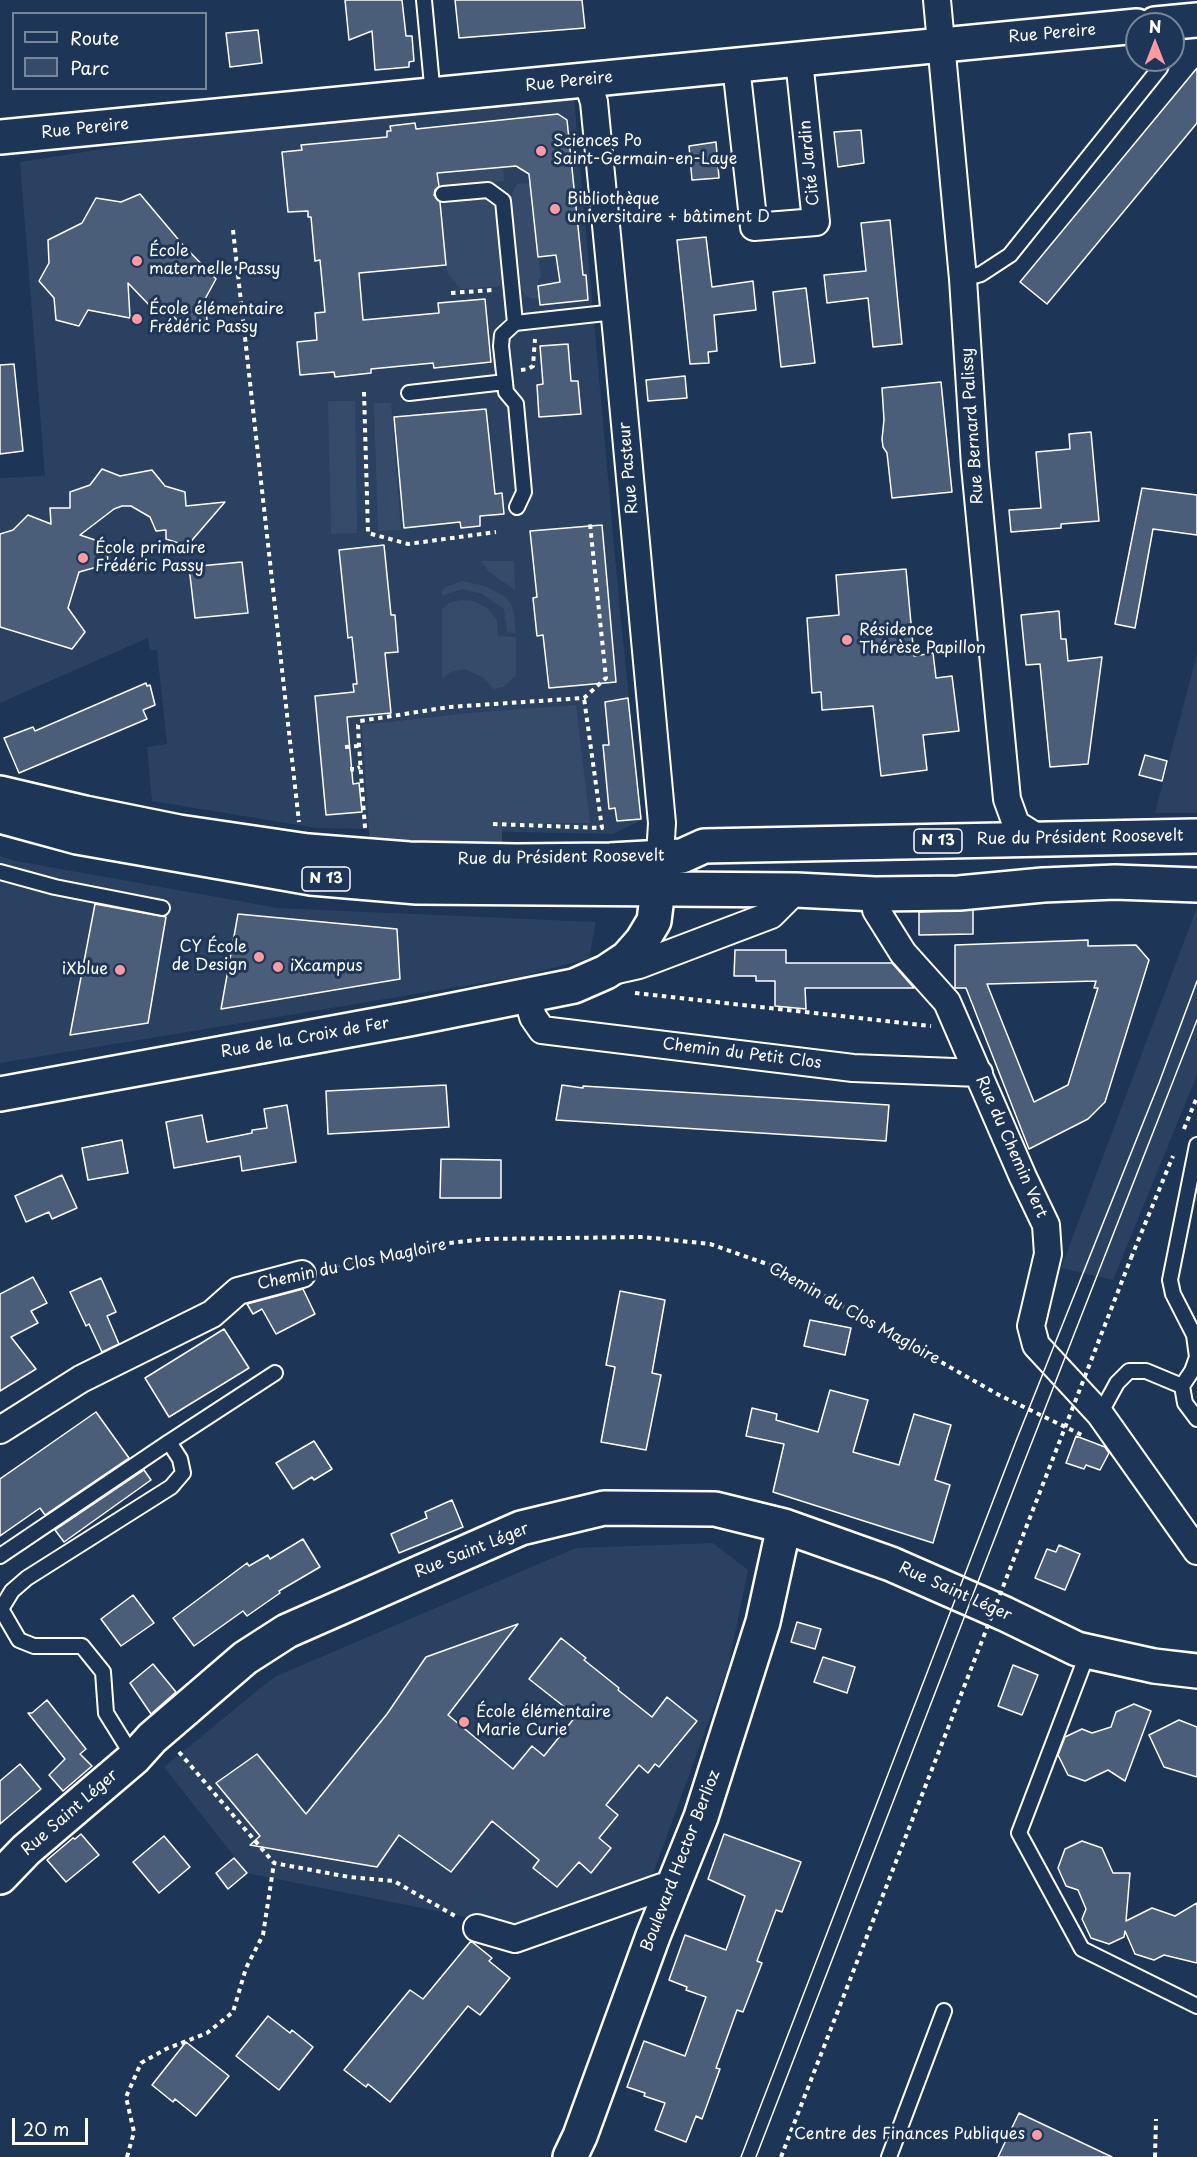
<!DOCTYPE html>
<meta charset="utf-8">
<style>
body{margin:0}
#map{position:relative;width:1197px;height:2157px;overflow:hidden;background:#1d3557;font-family:"Playpen Sans",sans-serif}
canvas{display:block}
.legend{position:absolute;left:12px;top:12px;width:195px;height:78px;box-sizing:border-box;background:#1d3557;border:2px solid #77869a;margin:0;padding:8px 10px;list-style:none;font-size:18px;color:#fff}
.legend li{display:flex;align-items:center;gap:12px;height:30px}
.legend b{width:30px;border:2px solid #77869a}
.north{position:absolute;left:1125px;top:12px;width:60px;height:60px;box-sizing:border-box;background:#1d3557;border:2px solid #77869a;border-radius:50%;rotate:0deg;font-size:16px;font-weight:700;line-height:24px;text-align:center;color:#fff}
.north::after{content:'';display:block;margin:auto;width:21px;height:27px;background:#ff9aa2;clip-path:polygon(50% 0,100% 100%,50% 72%,0 100%)}
.scale{position:absolute;left:12px;top:2118px;width:76px;height:27px;box-sizing:border-box;border:3px solid #fff;border-top:0;padding-left:8px;font-size:18px;line-height:21px;white-space:nowrap;color:#fff;-webkit-text-stroke:4px #1d3557;paint-order:stroke}
</style>
<div id="map">
<canvas width="1197" height="2157"></canvas>
<ul class="legend">
<li><b style="height:8px;background:#1d3557"></b>Route</li>
<li><b style="height:16px;background:#364b69"></b>Parc</li>
</ul>
<div class="north">N</div>
<div class="scale">20 m</div>
</div>
<script>
const ctx = document.querySelector('canvas').getContext('2d');
ctx.lineJoin = 'round';
function fillPath(path, color) { ctx.fillStyle = color; ctx.fill(path, 'evenodd'); }
const toPath = rows => new Path2D(rows.map(r => 'M' + r).join(''));
function stroke(path, color, width, dash) { ctx.strokeStyle = color; ctx.lineWidth = width; ctx.lineCap = dash ? 'butt' : 'round'; ctx.setLineDash(dash || []); ctx.stroke(path); }
function drawText(font, color, halo, rows, align = 'center') {
  ctx.font = font + ' "Playpen Sans",sans-serif'; ctx.lineWidth = 6; ctx.setLineDash([]); ctx.textBaseline = 'middle'; ctx.strokeStyle = halo; ctx.fillStyle = color; for (const [text, x, y, turn = 0] of rows) {
    ctx.save(); ctx.translate(x, y); ctx.rotate((+turn || 0) * Math.PI / 180); ctx.textAlign = isNaN(turn) ? turn : align; if (halo) ctx.strokeText(text, 0, 0); ctx.fillText(text, 0, 0); ctx.restore();
  }
}
fillPath(toPath([
 [574,97,620,612,642,820,613,834,316,828,152,801,147,747,167,744,157,650,150,650,148,638,0,703,0,478,45,476,20,162,224,130],
 [1197,654,1197,813,1155,813],
 [0,856,16,861,278,908,596,922,589,958,524,976,0,1063],
 [1197,907,1197,1075,1113,1280,1061,1268],
 [713,1543,748,1570,728,1668,653,1874,516,1927,247,1873,164,1767,274,1677,576,1548]
]), '#2a4161');
fillPath(toPath([
 [503,167,504,181,439,187,437,173],
 [530,183,541,278,538,279,539,298,532,299,525,296,521,287,512,194,517,184],
 [486,199,494,206,502,286,461,289,448,274,446,265,440,204],
 [328,401,355,401,357,533,331,534],
 [391,403,401,530,378,531,374,403],
 [481,561,514,561,515,590,489,572],
 [462,581,485,586,504,596,511,604,514,614,516,633,507,632,504,609,482,594,462,589,442,596,442,590,446,587],
 [461,600,474,601,487,608,497,620,498,636,516,637,516,675,503,687,493,689,484,678,465,669,451,672,442,679,442,609,450,602],
 [576,705,590,823,502,824,502,847,370,844,362,725,468,713]
]), '#364b69');
const building = toPath([
 [345,0,402,0,406,36,412,36,414,61,409,62,409,67,375,70,372,31,349,40,345,0],
 [455,0,582,0,585,28,459,38,455,0],
 [258,30,262,63,230,67,226,33,258,30],
 [1197,68,1197,123,1047,304,1020,282,1197,68],
 [558,114,567,120,583,275,586,275,588,300,540,305,538,286,560,282,556,255,538,257,529,174,516,166,437,173,439,186,435,190,434,195,440,202,446,265,359,273,363,320,439,313,438,303,485,299,491,362,434,368,433,363,371,369,371,373,335,377,334,372,300,375,297,342,317,340,315,313,325,312,320,260,315,261,311,217,308,217,308,211,288,212,282,152,302,150,301,145,387,137,387,131,391,131,390,126,415,123,416,129,558,114],
 [861,130,864,163,838,167,834,132,861,130],
 [716,142,719,178,692,180,689,146,716,142],
 [140,194,183,245,216,279,205,299,207,321,187,330,159,302,154,310,128,283,130,318,88,310,79,326,56,320,54,298,39,281,49,263,48,240,82,223,96,198,121,202,140,194],
 [890,220,902,344,873,347,868,298,827,303,824,275,866,271,861,223,890,220],
 [706,237,712,287,753,281,756,310,714,315,717,351,708,352,709,363,690,364,677,240,706,237],
 [806,288,815,363,781,367,773,292,806,288],
 [568,344,571,381,578,381,581,414,539,417,537,385,543,384,540,346,568,344],
 [14,364,23,451,0,454,0,365,14,364],
 [685,376,687,398,648,401,646,380,685,376],
 [941,382,952,492,892,498,887,453,883,447,882,439,884,420,882,388,941,382],
 [486,409,495,494,502,493,504,514,480,516,480,526,461,528,460,522,404,528,394,417,486,409],
 [1091,432,1099,521,1061,524,1061,528,1011,532,1009,510,1041,508,1036,452,1070,449,1069,434,1091,432],
 [102,469,120,476,152,470,165,486,185,492,186,506,225,502,187,546,166,539,166,530,156,531,150,517,131,506,122,506,114,509,80,535,107,544,108,564,79,572,68,608,85,632,72,649,0,627,0,534,13,530,28,515,51,524,50,508,70,508,70,492,90,485,102,469],
 [1142,488,1197,495,1197,535,1153,529,1135,628,1115,624,1142,488],
 [602,525,616,682,549,688,543,635,537,636,533,598,537,597,530,531,602,525],
 [384,545,391,615,395,615,398,652,385,653,391,713,347,717,353,784,359,783,362,812,326,815,315,696,354,692,353,684,357,684,352,637,348,638,339,550,384,545],
 [242,562,248,613,195,618,189,567,242,562],
 [906,569,914,656,933,653,936,678,952,676,959,731,923,735,927,770,881,776,873,706,822,710,821,692,812,693,807,618,839,615,836,575,906,569],
 [1059,611,1061,639,1066,639,1068,661,1102,657,1088,764,1050,767,1040,664,1026,665,1021,615,1059,611],
 [146,683,147,686,150,685,155,705,143,710,147,719,19,773,4,738,33,727,35,731,146,683],
 [628,698,641,819,617,821,615,808,609,809,603,745,609,745,605,702,628,698],
 [1145,755,1167,761,1162,781,1139,775,1145,755],
 [95,904,166,917,148,1023,70,1035,95,904],
 [973,910,973,934,919,935,919,912,973,910],
 [238,914,397,929,400,979,221,1009,238,914],
 [1088,940,1088,946,1136,945,1149,960,1105,1102,1088,1119,1029,1149,966,988,955,988,955,945,1088,940],
 [1096,981,1094,988,1098,988,1068,1085,1034,1102,987,984,1096,981],
 [735,950,786,950,786,963,892,963,914,988,805,988,806,1009,775,1006,775,981,756,981,756,976,734,976,735,950],
 [446,1085,449,1127,328,1134,326,1091,446,1085],
 [562,1085,583,1088,583,1086,889,1105,886,1141,556,1120,562,1085],
 [287,1105,296,1162,242,1171,240,1156,174,1168,166,1122,202,1115,207,1142,252,1133,252,1130,267,1128,264,1109,287,1105],
 [122,1140,128,1173,88,1180,82,1148,122,1140],
 [441,1159,501,1160,501,1198,440,1198,441,1159],
 [62,1175,77,1208,52,1219,49,1212,26,1222,15,1196,62,1175],
 [33,1277,47,1303,31,1311,38,1323,11,1337,36,1369,0,1391,0,1294,33,1277],
 [101,1278,116,1312,107,1316,119,1344,102,1352,89,1324,86,1326,70,1292,101,1278],
 [303,1289,315,1314,276,1334,262,1309,253,1314,247,1304,303,1289],
 [620,1291,665,1300,652,1373,661,1375,646,1450,601,1442,615,1367,606,1365,620,1291],
 [810,1320,851,1328,845,1355,804,1346,810,1320],
 [224,1329,249,1368,169,1417,145,1378,224,1329],
 [830,1390,868,1400,853,1452,899,1465,914,1414,951,1425,935,1480,950,1485,933,1543,773,1492,784,1444,746,1436,752,1408,777,1414,776,1420,818,1432,830,1390],
 [96,1412,129,1458,45,1515,40,1508,0,1536,0,1479,96,1412],
 [1076,1436,1105,1447,1109,1453,1100,1470,1086,1465,1084,1469,1066,1463,1076,1436],
 [314,1441,332,1469,314,1480,312,1477,293,1489,276,1463,314,1441],
 [144,1470,151,1480,64,1542,55,1530,144,1470],
 [452,1500,463,1527,399,1553,391,1534,427,1518,425,1512,452,1500],
 [303,1539,320,1567,279,1591,280,1593,247,1616,243,1611,194,1646,173,1618,247,1563,249,1566,268,1555,270,1559,303,1539],
 [1059,1545,1080,1554,1065,1590,1035,1578,1047,1549,1056,1552,1059,1545],
 [133,1595,154,1623,121,1646,101,1619,133,1595],
 [797,1622,821,1629,815,1649,791,1642,797,1622],
 [518,1624,448,1715,513,1769,532,1746,544,1756,576,1716,529,1679,561,1638,586,1658,584,1660,619,1688,618,1690,652,1717,667,1697,697,1721,659,1767,655,1764,648,1773,639,1765,606,1805,618,1815,599,1838,611,1848,591,1873,579,1862,557,1887,533,1868,539,1860,492,1821,451,1872,399,1835,377,1867,250,1845,260,1836,216,1783,257,1754,306,1814,387,1714,426,1657,518,1624],
 [823,1657,855,1667,847,1693,814,1682,823,1657],
 [153,1664,176,1692,151,1714,130,1683,153,1664],
 [1013,1665,1038,1675,1022,1715,998,1706,1013,1665],
 [47,1700,86,1749,80,1754,92,1766,63,1791,49,1775,65,1759,28,1713,32,1713,47,1700],
 [1134,1704,1151,1711,1125,1781,1108,1770,1085,1781,1068,1775,1058,1755,1065,1737,1082,1729,1092,1733,1111,1727,1116,1712,1134,1704],
 [1179,1720,1197,1727,1197,1777,1164,1767,1149,1735,1179,1720],
 [20,1764,41,1789,0,1824,0,1781,20,1764],
 [81,1834,99,1855,66,1882,47,1860,73,1838,75,1839,81,1834],
 [724,1834,801,1862,782,1912,776,1910,757,1961,762,1963,743,2012,737,2010,716,2068,720,2069,702,2119,696,2116,686,2142,655,2130,665,2103,644,2096,645,2093,627,2087,644,2041,685,2056,706,1997,686,1990,687,1987,669,1980,685,1935,726,1950,745,1896,708,1879,724,1834],
 [164,1836,190,1867,159,1893,133,1862,164,1836],
 [1082,1841,1102,1848,1113,1873,1130,1873,1126,1921,1152,1908,1175,1916,1197,1903,1197,1963,1164,1955,1154,1960,1135,1954,1125,1931,1124,1937,1109,1944,1091,1938,1082,1919,1086,1909,1078,1890,1066,1886,1058,1868,1065,1849,1082,1841],
 [234,1858,247,1873,228,1889,216,1873,234,1858],
 [471,1941,492,1958,489,1961,510,1978,480,2015,468,2006,390,2102,368,2084,366,2087,344,2070,410,1990,423,1999,471,1941],
 [268,2016,290,2033,292,2030,313,2047,279,2090,236,2056,268,2016],
 [186,2042,229,2076,196,2116,175,2099,173,2102,152,2085,186,2042],
 [1019,2113,1112,2157,998,2157,1019,2113]
]);
fillPath(building, '#4a5d79');
stroke(building, '#fff', 1.5);
const service = toPath([
 [424,0,433,96],
 [443,194,488,190,503,201,515,323,502,335,501,346,506,392,516,404,524,492,517,507],
 [963,279,981,274,1010,255,1160,68,1163,60],
 [515,323,615,312],
 [409,393,505,382],
 [0,872,55,887,162,908],
 [1197,1145,1170,1280,1173,1294,1194,1335,1197,1357,1192,1371,1182,1386,1185,1403,1197,1419],
 [1100,1414,1117,1383,1129,1371,1146,1371,1182,1386],
 [0,1556,169,1442],
 [1088,1652,1019,1833,1082,1949,1197,2006],
 [134,1758,106,1713,103,1672,82,1646,34,1646,19,1640,1,1609,12,1591,27,1578,171,1487,183,1473,180,1459,169,1442,275,1373],
 [889,2157,944,2011]
]);
const minor = toPath([
 [937,0,963,279,975,466,1007,799,1016,824,1038,838],
 [736,66,754,227,816,222,799,60],
 [587,80,594,102,617,338,662,823,660,856],
 [875,894,876,910,903,953,947,1002,1023,1177,1046,1225,1048,1254,1031,1326,1036,1345,1100,1414,1197,1551],
 [612,971,639,965,771,915,796,890],
 [527,996,533,1017,542,1030,853,1068,979,1073],
 [0,1430,81,1379,212,1314,238,1291,302,1274],
 [477,1928,515,1939,662,1887,671,1891]
]);
const tertiary = toPath([
 [1155,24,1197,20],
 [0,137,1137,26],
 [0,1094,409,1019,574,986,606,972,627,958,642,941,654,921,658,889],
 [0,1877,26,1850,134,1758,152,1738,245,1658,287,1631,521,1528,604,1508,715,1509,784,1526,891,1564,1005,1614,1077,1649,1154,1666,1197,1671],
 [570,2157,580,2136,653,1936,701,1817,763,1622,784,1526]
]);
const primary = toPath([
 [0,793,85,813,179,832,308,851,409,859,517,861,610,860,682,856,704,846,1197,836],
 [0,816,77,837,311,878,417,887,796,890,875,894,959,893,1043,885,1115,882,1197,885]
]);
stroke(service, '#fff', 18);
stroke(minor, '#fff', 30);
stroke(tertiary, '#fff', 38);
stroke(primary, '#fff', 38);
stroke(toPath([
 [233,230,299,822],
 [451,293,493,290],
 [521,370,528,369,533,366,535,339],
 [364,392,368,533,408,544,496,532],
 [449,707,584,698,606,678,590,524],
 [345,747,359,746],
 [352,767,352,770,360,767],
 [493,824,602,828,584,698],
 [365,828,359,746,358,725,360,721,449,707],
 [635,993,931,1026],
 [1184,1129,1197,1097],
 [1131,1258,1173,1156],
 [326,1268,423,1246,484,1239,643,1237,710,1244,770,1265,999,1395,1084,1436],
 [179,1752,274,1863,349,1877,394,1881,455,1916],
 [127,2157,134,2132,126,2097,141,2063,166,2049,207,2033,233,2012,246,1968,263,1935,274,1863],
 [1155,2157,1156,2119]
]), '#fff', 4, [4.5, 4.5]);
stroke(service, '#1d3557', 14);
stroke(minor, '#1d3557', 26);
stroke(tertiary, '#1d3557', 33);
stroke(primary, '#1d3557', 33);
stroke(toPath([
 [741,2157,1016,1441,1159,1083,1197,981],
 [756,2157,1023,1465,1197,1020]
]), '#fff', 1.5);
stroke(toPath([
 [781,2157,1131,1258]
]), '#fff', 4, [4.5, 4.5]);
for (const [x, y, r, color] of [
 [541,151,6,"#ff9aa2"],
 [555,209,6,"#ff9aa2"],
 [137,261,6,"#ff9aa2"],
 [137,319,6,"#ff9aa2"],
 [83,558,6,"#ff9aa2"],
 [847,640,6,"#ff9aa2"],
 [259,957,6,"#ff9aa2"],
 [278,967,6,"#ff9aa2"],
 [120,970,6,"#ff9aa2"],
 [464,1722,6,"#ff9aa2"],
 [1037,2135,6,"#ff9aa2"]
]) { const dot = new Path2D(); dot.arc(x, y, r, 0, 2 * Math.PI); ctx.fillStyle = color; ctx.fill(dot); stroke(dot, '#1d3557', 2); }
for (const [x, y, w] of [
 [938,841,48],
 [326,879,48]
]) { const box = new Path2D(); box.roundRect(x - w / 2, y - 12, w, 24, 4.5); ctx.fillStyle = '#1d3557'; ctx.fill(box); stroke(box, '#fff', 1.5); }
drawText('bold 15px', '#fff', null, [
 ["N 13",938,841],
 ["N 13",326,879]
]);
drawText('16px', '#fff', '#1d3557', [
 ["Rue Pereire",1052,34,-5],
 ["Rue Pereire",569,82,-6],
 ["Rue Pereire",85,129,-6],
 ["Cité Jardin",810,163,-96],
 ["Rue Bernard Palissy",973,426,-94],
 ["Rue Pasteur",629,468,-95],
 ["Rue du Président Roosevelt",1080,838,-1],
 ["Rue du Président Roosevelt",561,858,-1],
 ["Rue de la Croix de Fer",305,1038,-10],
 ["Chemin du Petit Clos",742,1054,7],
 ["Rue du Chemin Vert",1011,1147,66],
 ["Chemin du Clos Magloire",352,1265,-12],
 ["Chemin du Clos Magloire",854,1314,29],
 ["Rue Saint Léger",472,1551,-22],
 ["Rue Saint Léger",955,1592,24],
 ["Rue Saint Léger",70,1813,-41],
 ["Boulevard Hector Berlioz",681,1861,-69]
]);
drawText('16px', '#fff', '#1d3557', [
 ["Sciences Po",553,142],
 ["Saint-Germain-en-Laye",553,160],
 ["Bibliothèque",567,200],
 ["universitaire + bâtiment D",567,218],
 ["École",149,252],
 ["maternelle Passy",149,270],
 ["École élémentaire",149,310],
 ["Frédéric Passy",149,328],
 ["École primaire",95,549],
 ["Frédéric Passy",95,567],
 ["Résidence",859,631],
 ["Thérèse Papillon",859,649],
 ["CY École",247,948,"right"],
 ["de Design",247,966,"right"],
 ["iXcampus",290,967],
 ["iXblue",108,970,"right"],
 ["École élémentaire",476,1713],
 ["Marie Curie",476,1731],
 ["Centre des Finances Publiques",1025,2135,"right"]
], 'left');
</script>
